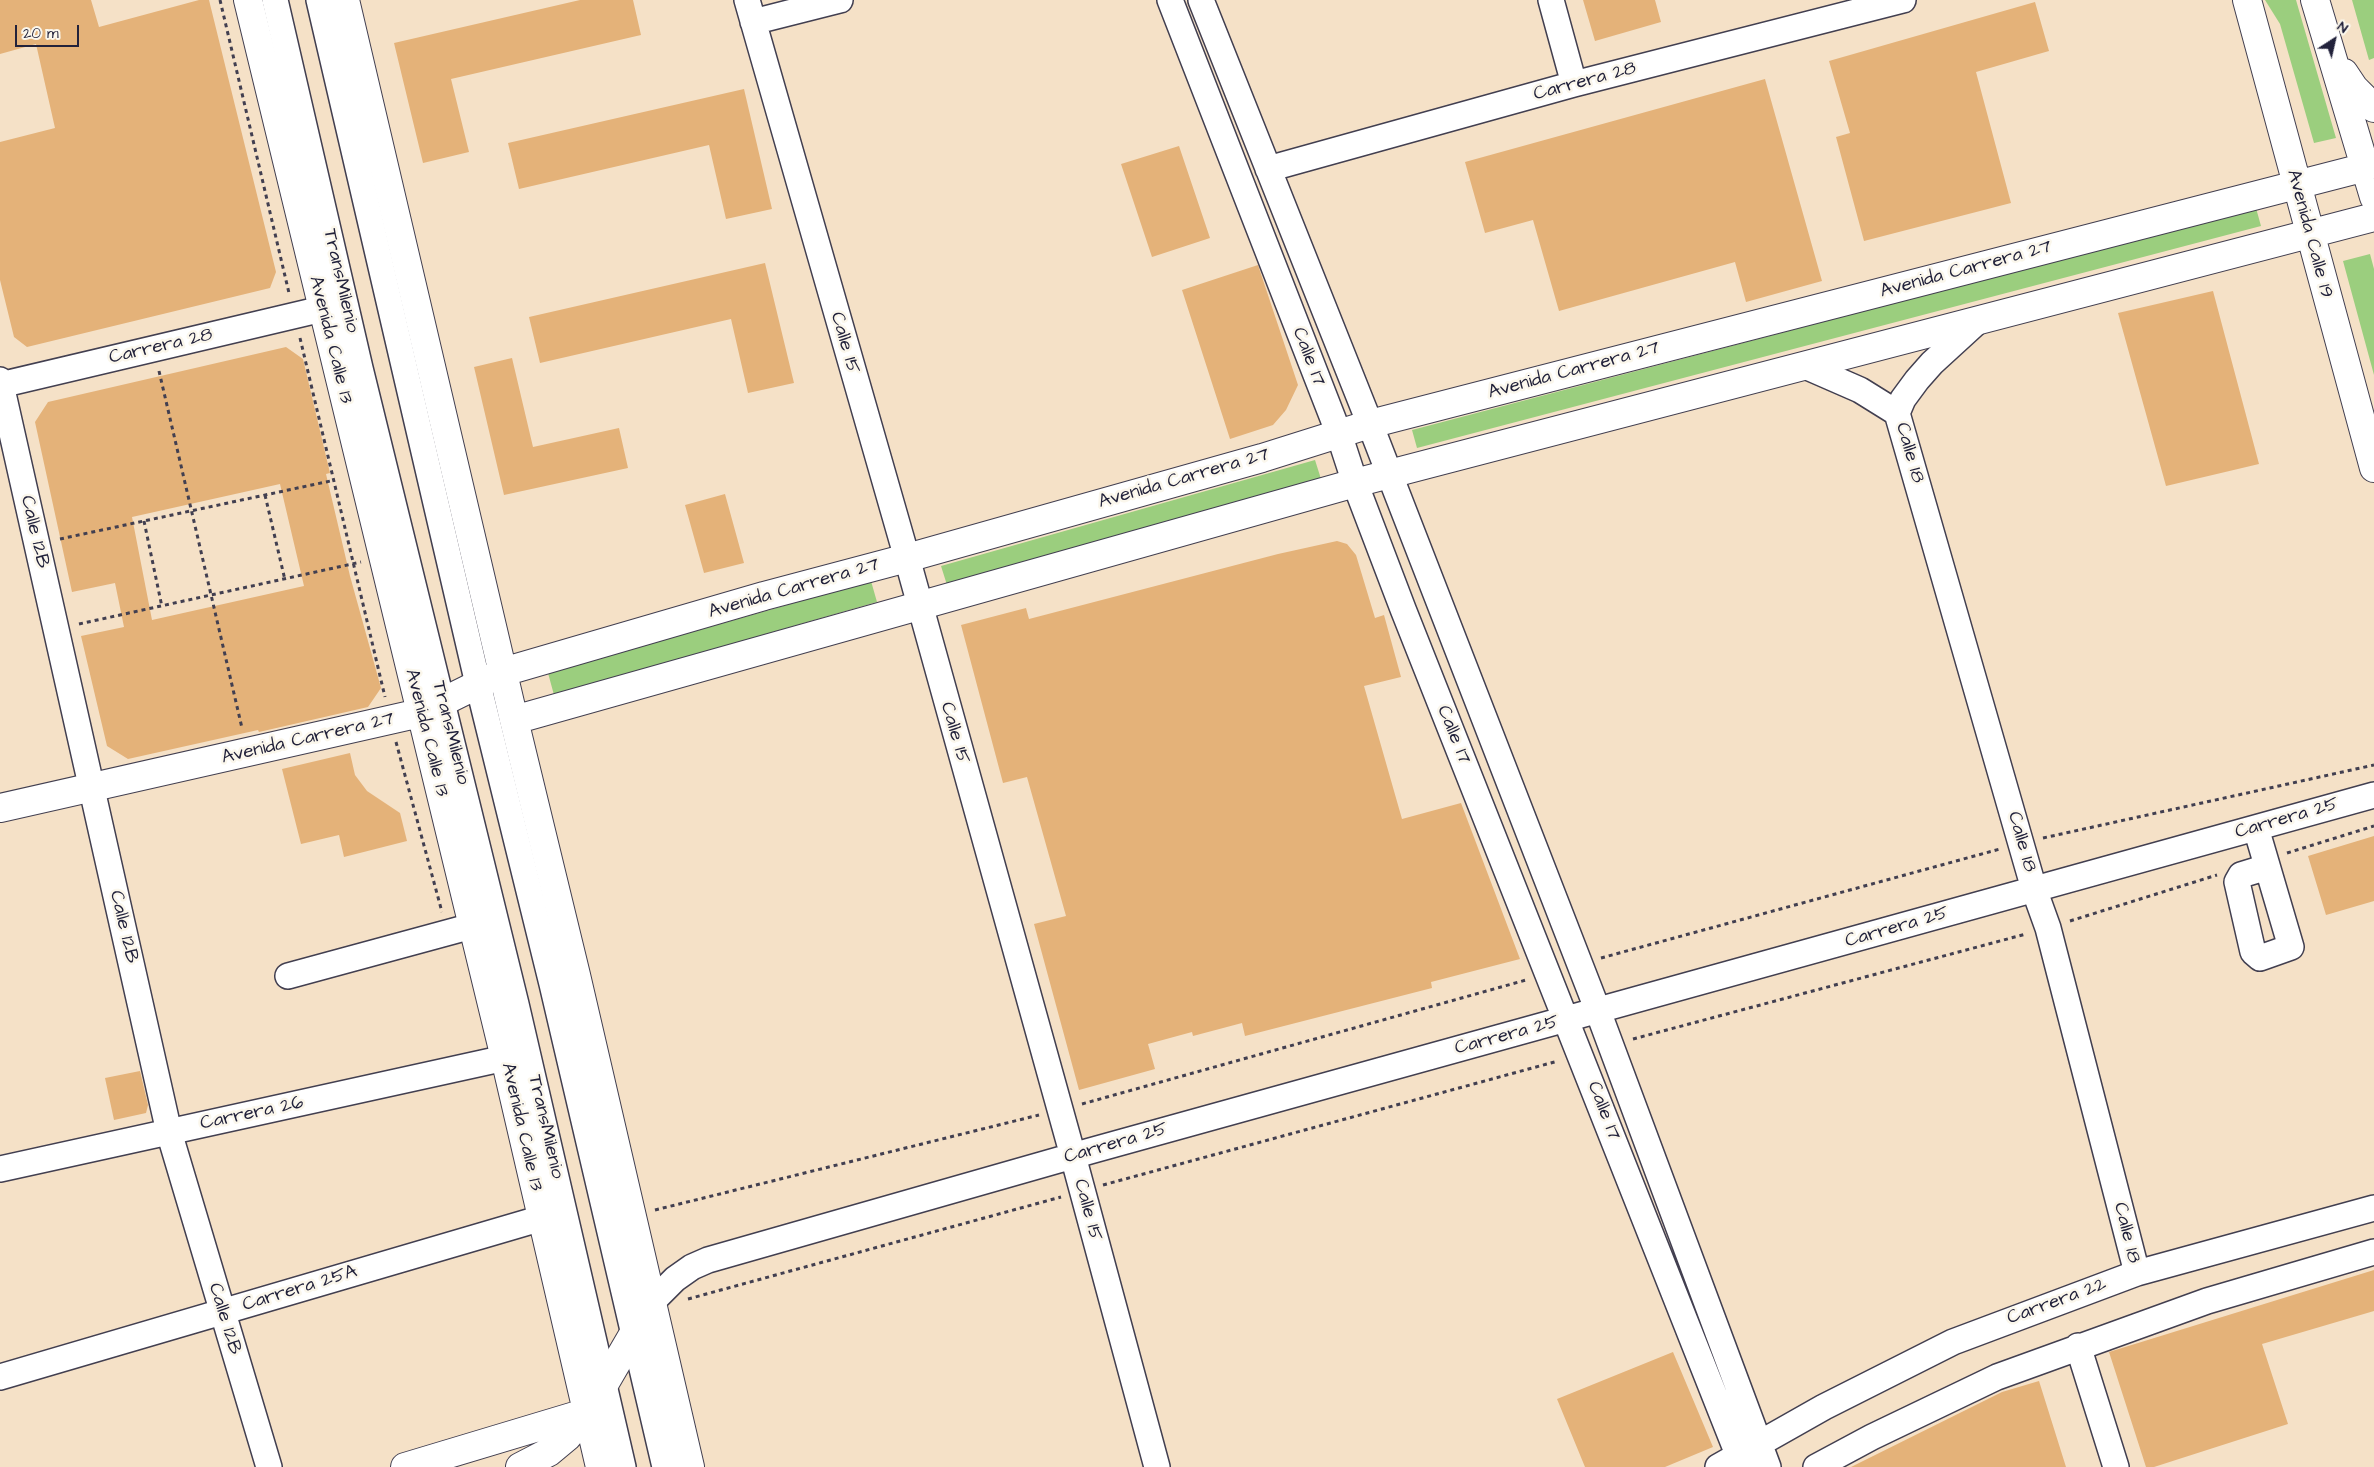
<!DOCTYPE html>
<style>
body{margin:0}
#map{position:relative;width:2374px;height:1467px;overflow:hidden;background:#f5e1c7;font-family:"Architects Daughter",sans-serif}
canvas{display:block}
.north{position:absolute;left:2309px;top:15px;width:50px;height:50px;-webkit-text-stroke:4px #fbf7ec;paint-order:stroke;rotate:35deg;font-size:14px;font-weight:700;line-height:20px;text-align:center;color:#22223b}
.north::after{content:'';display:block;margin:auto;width:18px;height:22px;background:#22223b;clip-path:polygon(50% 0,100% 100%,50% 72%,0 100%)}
.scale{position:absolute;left:15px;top:25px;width:64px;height:22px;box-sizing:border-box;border:2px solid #22223b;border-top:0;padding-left:6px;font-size:15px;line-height:18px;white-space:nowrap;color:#22223b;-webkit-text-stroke:4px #fbf7ec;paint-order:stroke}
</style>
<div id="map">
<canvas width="2374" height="1467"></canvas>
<div class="north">N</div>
<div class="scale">20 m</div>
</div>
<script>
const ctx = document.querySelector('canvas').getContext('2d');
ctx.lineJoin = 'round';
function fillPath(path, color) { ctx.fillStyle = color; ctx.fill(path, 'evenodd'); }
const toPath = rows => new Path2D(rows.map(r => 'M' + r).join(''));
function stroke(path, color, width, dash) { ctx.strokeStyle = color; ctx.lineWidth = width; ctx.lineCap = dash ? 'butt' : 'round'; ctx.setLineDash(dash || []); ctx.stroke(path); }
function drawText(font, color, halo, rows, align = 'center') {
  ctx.font = font + ' "Architects Daughter",sans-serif'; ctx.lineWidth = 5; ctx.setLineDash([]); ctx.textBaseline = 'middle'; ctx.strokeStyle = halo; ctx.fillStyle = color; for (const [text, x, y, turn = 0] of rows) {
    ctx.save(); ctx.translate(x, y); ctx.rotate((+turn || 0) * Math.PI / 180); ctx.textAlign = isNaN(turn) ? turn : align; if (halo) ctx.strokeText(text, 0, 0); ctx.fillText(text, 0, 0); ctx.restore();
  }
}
fillPath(toPath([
 [2265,0,2296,0,2336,138,2314,143,2280,24],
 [2352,0,2374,0,2374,58,2369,60],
 [2256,208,2261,226,1417,448,1412,430],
 [2370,254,2374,269,2374,375,2343,261],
 [1315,460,1321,479,947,585,941,566],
 [871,581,877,602,554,695,548,673]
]), '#9bce7e');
fillPath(toPath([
 [0,0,91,0,99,27,199,0,209,0,276,272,270,288,27,347,14,337,0,280,0,142,55,128,36,44,0,54],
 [580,0,633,0,641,35,451,79,469,152,423,163,394,43],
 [1583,0,1655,0,1661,22,1595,41],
 [2035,2,2049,51,1976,72,2011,203,1864,241,1836,137,1850,133,1829,61],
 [1765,79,1822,281,1746,302,1735,262,1559,311,1533,220,1485,233,1465,162],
 [744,89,772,209,726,219,709,145,519,189,508,143],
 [1179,146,1210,238,1152,257,1121,164],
 [765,263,794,383,748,393,731,319,540,363,529,317],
 [1258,265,1298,385,1286,410,1273,425,1230,439,1182,290],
 [2213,291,2259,464,2166,486,2118,313],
 [286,347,303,359,330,473,326,474,350,576,381,688,368,707,259,732,258,730,128,759,107,746,81,636,124,627,115,583,72,592,35,422,48,402],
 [280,484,304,586,152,620,132,517],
 [512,358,533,447,619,428,628,468,504,495,474,367],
 [725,494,744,563,704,573,685,505],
 [1337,541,1347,544,1356,555,1375,618,1384,615,1401,677,1364,686,1402,819,1461,803,1520,959,1431,982,1432,988,1245,1036,1242,1023,1193,1036,1192,1032,1148,1044,1155,1069,1079,1090,1034,924,1066,916,1027,777,1003,783,961,625,1026,608,1029,619,1278,554],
 [350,753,355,775,367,791,400,813,407,841,344,857,339,835,301,844,282,769],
 [2374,836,2374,901,2326,915,2308,856],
 [140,1071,148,1105,146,1113,114,1120,105,1078],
 [2374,1270,2374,1311,2262,1344,2288,1424,2154,1467,2146,1467,2109,1352],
 [1673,1352,1713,1447,1665,1467,1585,1467,1557,1399],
 [2039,1381,2066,1467,1851,1467,2002,1392]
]), '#e4b279');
const minor = toPath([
 [275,0,360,368,516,1004,623,1467],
 [319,0,478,684,552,984,665,1467],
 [747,0,907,558,1073,1156,1157,1467],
 [1170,0,1339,434,1355,483,1403,609,1743,1467],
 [1201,0,1370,424,1598,1011,1768,1467],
 [1551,0,1574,84],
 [753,22,840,0],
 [1268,169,1574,84,1903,0],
 [1979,320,1932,363,1917,380,1903,399,1897,413,2034,889,2048,928,2137,1273],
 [1805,366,1860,390,1897,413],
 [0,380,169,1132,269,1467],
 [0,385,322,309],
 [2256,828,2291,947,2260,958,2253,952,2237,882,2241,875,2267,867],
 [288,976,472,926],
 [0,1169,505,1058],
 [652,1302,675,1279,692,1267,708,1260,1090,1151,2374,795],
 [2078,1346,2116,1467],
 [0,1377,542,1218],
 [1718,1467,1824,1407,1953,1342,2137,1273,2374,1208],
 [1816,1467,1872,1437,1997,1377,2207,1301,2374,1252]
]);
const major = toPath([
 [248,0,505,1058,600,1467],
 [345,0,514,720,576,975,690,1467],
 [2247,0,2374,468],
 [2315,0,2374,197],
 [2344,73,2354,88,2374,108],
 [514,720,1355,483,2374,217],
 [0,808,420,713,503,672,764,596,907,558,1262,458,1370,424,2366,167],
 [405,1467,588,1412],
 [520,1467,549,1452,567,1437,588,1412,652,1302]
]);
stroke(minor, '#423f50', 28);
stroke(major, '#423f50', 30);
stroke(toPath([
 [220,0,289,293],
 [300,338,385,697],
 [159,371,242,728],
 [265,495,285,580],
 [144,521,162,607],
 [60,539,335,480],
 [79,624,361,562],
 [396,742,442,912],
 [2043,838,2374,765],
 [2287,853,2374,826],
 [2070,921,2217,875],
 [1601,958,2000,849],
 [1633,1039,2026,934],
 [1082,1104,1526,980],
 [1103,1185,1558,1061],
 [655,1210,1039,1115],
 [688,1299,1061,1197]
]), '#423f50', 3, [4, 4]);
stroke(minor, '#fff', 25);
stroke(major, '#fff', 28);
drawText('19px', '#22223b', '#fbf7ec', [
 ["Carrera 28",1585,82,-15],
 ["Avenida Calle 19",2309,234,75],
 ["Avenida Carrera 27",1966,270,-15],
 ["TransMilenio",340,281,77],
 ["Avenida Calle 13",330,340,76],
 ["Calle 15",844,343,74],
 ["Carrera 28",161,347,-13],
 ["Calle 17",1308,357,69],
 ["Avenida Carrera 27",1574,371,-15],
 ["Calle 18",1909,453,74],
 ["Avenida Carrera 27",1184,479,-16],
 ["Calle 12B",34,532,77],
 ["Avenida Carrera 27",794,589,-16],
 ["Avenida Calle 13",426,733,76],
 ["TransMilenio",450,733,76],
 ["Calle 15",954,733,74],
 ["Calle 17",1453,735,68],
 ["Avenida Carrera 27",308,739,-13],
 ["Carrera 25",2287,819,-16],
 ["Calle 18",2021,842,74],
 ["Calle 12B",123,927,77],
 ["Carrera 25",1897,928,-16],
 ["Carrera 25",1507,1036,-15],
 ["Calle 17",1603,1111,69],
 ["Carrera 26",252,1114,-12],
 ["Avenida Calle 13",521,1127,77],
 ["TransMilenio",545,1127,77],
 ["Carrera 25",1116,1144,-16],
 ["Calle 15",1087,1210,75],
 ["Calle 18",2126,1233,76],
 ["Carrera 25A",300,1289,-17],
 ["Carrera 22",2057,1302,-20],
 ["Calle 12B",224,1319,73]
]);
</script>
